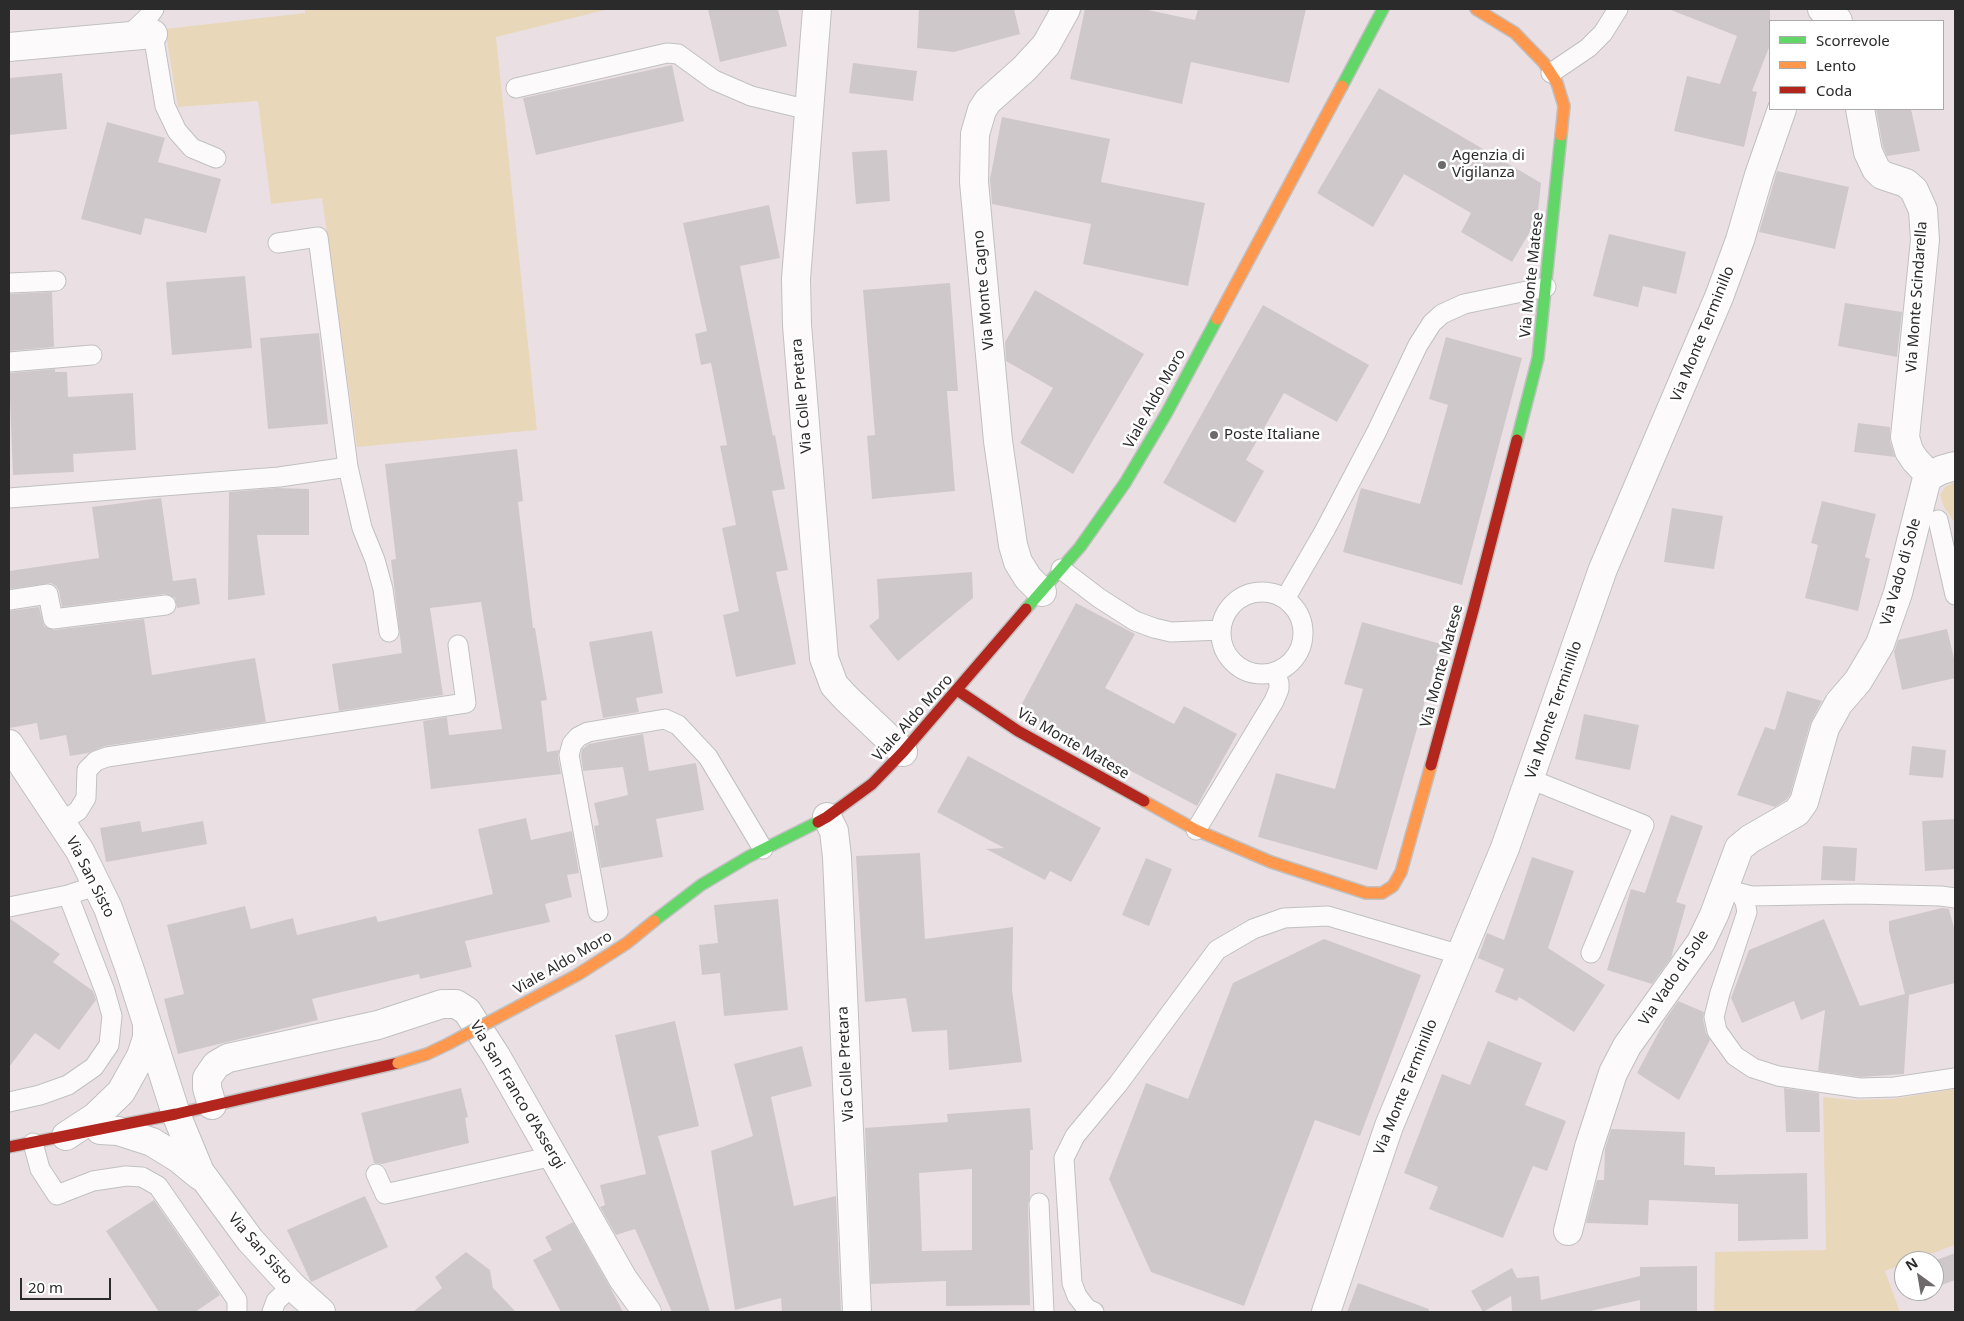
<!DOCTYPE html>
<style>
body{margin:0}
#map{position:relative;width:1964px;height:1321px;overflow:hidden;background:#eae0e4;font-family:"Noto Sans",sans-serif}
canvas{display:block}
.frame{position:absolute;inset:0;border:10px solid #2b2b2b;pointer-events:none}
.legend{position:absolute;left:1769px;top:20px;width:175px;height:90px;box-sizing:border-box;background:#fff;border:1px solid #aaa;margin:0;padding:6px 9px;list-style:none;font-size:15px;color:#2b2b2b}
.legend li{display:flex;align-items:center;gap:10px;height:25px}
.legend b{width:25px;border:1px solid #aaa}
.north{position:absolute;left:1894px;top:1251px;width:50px;height:50px;box-sizing:border-box;background:#fff;border:1px solid #aaa;border-radius:50%;rotate:328deg;font-size:14px;font-weight:700;line-height:20px;text-align:center;color:#2b2b2b}
.north::after{content:'';display:block;margin:auto;width:18px;height:22px;background:#6e6a6c;clip-path:polygon(50% 0,100% 100%,50% 72%,0 100%)}
.scale{position:absolute;left:20px;top:1278px;width:91px;height:22px;box-sizing:border-box;border:2px solid #2b2b2b;border-top:0;padding-left:6px;font-size:15px;line-height:18px;white-space:nowrap;color:#2b2b2b;-webkit-text-stroke:4px #fff;paint-order:stroke}
</style>
<div id="map">
<canvas width="1964" height="1321"></canvas>
<div class="frame"></div>
<ul class="legend">
<li><b style="height:6px;background:#63d668"></b>Scorrevole</li>
<li><b style="height:6px;background:#ff974d"></b>Lento</li>
<li><b style="height:6px;background:#b3261e"></b>Coda</li>
</ul>
<div class="north">N</div>
<div class="scale">20 m</div>
</div>
<script>
const ctx = document.querySelector('canvas').getContext('2d');
ctx.lineJoin = 'round';
function fillPath(path, color) { ctx.fillStyle = color; ctx.fill(path, 'evenodd'); }
const toPath = rows => new Path2D(rows.map(r => 'M' + r).join(''));
function stroke(path, color, width, dash) { ctx.strokeStyle = color; ctx.lineWidth = width; ctx.lineCap = dash ? 'butt' : 'round'; ctx.setLineDash(dash || []); ctx.stroke(path); }
function drawText(font, color, halo, rows, align = 'center') {
  ctx.font = font + ' "Noto Sans",sans-serif'; ctx.lineWidth = 5; ctx.setLineDash([]); ctx.textBaseline = 'middle'; ctx.strokeStyle = halo; ctx.fillStyle = color; for (const [text, x, y, turn = 0] of rows) {
    ctx.save(); ctx.translate(x, y); ctx.rotate((+turn || 0) * Math.PI / 180); ctx.textAlign = isNaN(turn) ? turn : align; if (halo) ctx.strokeText(text, 0, 0); ctx.fillText(text, 0, 0); ctx.restore();
  }
}
fillPath(toPath([
 [305,9,609,9,496,37,537,430,357,447,322,198,271,204,258,101,178,107,165,29,305,13],
 [1955,482,1955,523,1944,507,1940,495,1945,487],
 [1955,1089,1955,1245,1911,1261,1904,1261,1904,1264,1885,1271,1900,1312,1714,1312,1715,1252,1826,1250,1823,1097,1854,1100,1892,1099]
]), '#e9d7b9');
fillPath(toPath([
 [708,9,778,9,787,46,720,62],
 [919,9,1014,9,1020,34,954,52,917,48],
 [1085,9,1143,9,1195,20,1198,9,1306,9,1289,83,1191,62,1182,104,1070,79],
 [1671,9,1770,9,1770,45,1752,91,1757,92,1744,147,1674,131,1687,76,1720,84,1737,36,1671,10],
 [853,63,917,71,913,101,849,93],
 [672,65,684,121,536,155,523,98],
 [62,73,67,129,9,135,9,78],
 [1379,88,1541,183,1537,220,1512,262,1461,232,1471,213,1404,174,1373,227,1317,193],
 [1876,109,1911,109,1920,151,1887,156,1883,147],
 [1002,117,1110,139,1101,182,1205,203,1188,286,1083,264,1091,224,992,204,990,179],
 [107,122,165,138,158,162,221,179,206,233,145,218,141,235,81,219],
 [887,150,890,201,856,204,852,152],
 [1777,171,1849,187,1835,249,1759,232],
 [769,205,780,258,740,266,773,436,775,435,785,489,772,491,788,570,776,572,796,664,736,677,723,615,739,611,722,528,736,525,720,446,727,445,711,363,701,365,695,334,707,331,683,223],
 [1609,234,1686,252,1676,294,1643,286,1638,307,1593,296],
 [245,276,252,348,172,355,166,282],
 [950,283,958,391,947,391,955,491,872,499,867,436,875,435,863,290],
 [1035,290,1144,354,1073,474,1020,443,1053,388,1006,361,1005,342],
 [52,292,54,347,9,351,9,294],
 [1845,303,1902,312,1897,357,1838,346],
 [1263,305,1369,365,1337,422,1284,393,1246,460,1264,471,1235,523,1163,483],
 [319,333,328,424,268,429,260,338],
 [1446,337,1522,358,1462,585,1343,552,1361,488,1420,504,1448,405,1429,399],
 [55,369,55,372,67,372,68,397,133,393,136,450,73,454,74,472,13,475,9,373],
 [1858,423,1890,427,1890,441,1895,457,1854,452],
 [517,449,523,501,518,502,533,628,535,628,547,700,541,701,547,752,559,750,558,757,561,774,431,789,423,721,447,717,449,735,502,729,481,602,430,608,443,695,339,711,332,664,402,653,391,560,396,559,385,464],
 [276,488,309,489,309,535,257,535,265,595,228,600,229,492],
 [161,498,173,581,196,578,200,604,177,608,175,598,165,594,62,607,59,591,56,586,51,583,9,589,9,571,99,558,92,507],
 [1822,501,1876,514,1865,557,1870,559,1858,611,1805,598,1818,545,1811,543],
 [1672,508,1723,516,1714,569,1664,562],
 [972,572,973,598,898,661,869,626,879,618,877,579],
 [1076,603,1135,634,1105,688,1174,724,1184,706,1237,734,1197,806,1018,711],
 [39,607,44,626,54,630,144,619,152,675,255,658,266,722,105,746,88,753,70,756,66,735,40,740,37,723,9,728,9,611],
 [1362,622,1441,644,1377,870,1258,837,1276,773,1335,789,1363,689,1344,684],
 [1947,629,1955,663,1955,678,1902,690,1894,652,1898,640],
 [652,631,663,693,636,698,639,712,603,718,589,642],
 [1787,691,1822,701,1810,724,1790,795,1786,800,1775,807,1737,795,1765,727,1775,730],
 [1584,714,1639,725,1630,770,1575,759],
 [643,734,649,771,696,763,704,810,656,819,663,857,601,868,594,826,599,825,594,803,628,795,623,767,583,771,581,755,582,749,589,744],
 [1912,746,1946,750,1943,778,1909,775],
 [968,756,1101,828,1071,882,1050,871,1045,880,986,849,1004,848,937,812],
 [1671,815,1703,826,1676,902,1686,905,1671,958,1652,984,1607,970,1631,889,1645,893],
 [526,818,531,840,572,831,579,873,567,875,572,897,545,904,550,922,465,941,472,967,420,979,419,974,312,999,318,1020,178,1054,164,999,184,994,167,925,245,906,251,929,293,918,297,935,376,916,378,922,493,894,478,829],
 [1955,819,1955,869,1925,871,1922,821],
 [140,821,142,832,203,821,207,844,106,862,100,828],
 [1823,846,1857,848,1855,881,1821,880],
 [920,853,925,939,1013,927,1012,990,1022,1062,949,1070,947,1030,912,1032,906,998,865,1002,856,856],
 [1532,857,1574,871,1548,948,1605,985,1574,1032,1519,997,1517,1001,1495,992,1504,969,1478,958,1487,933,1504,940],
 [1146,858,1172,869,1149,926,1122,915],
 [778,899,788,1010,724,1016,720,973,702,975,699,945,718,943,714,905],
 [1942,908,1949,909,1955,932,1955,983,1909,995,1904,1074,1861,1077,1818,1071,1825,1010,1801,1020,1794,1001,1742,1023,1731,998,1749,950,1824,919,1860,1006,1905,994,1889,931,1889,921],
 [9,918,60,954,53,962,93,991,96,1000,59,1050,35,1033,9,1067],
 [1324,939,1421,975,1360,1136,1315,1120,1244,1306,1151,1272,1109,1179,1146,1083,1188,1099,1233,983],
 [1678,1001,1704,1012,1703,1019,1706,1033,1710,1040,1679,1100,1637,1073,1665,1020],
 [675,1021,699,1126,658,1136,710,1312,672,1312,635,1229,616,1235,600,1207,605,1205,600,1185,646,1174,615,1035],
 [1488,1041,1542,1063,1525,1105,1566,1121,1547,1171,1533,1166,1503,1238,1429,1209,1438,1187,1404,1173,1442,1074,1470,1085],
 [802,1046,812,1086,771,1097,794,1206,836,1196,841,1312,782,1312,781,1298,735,1310,711,1151,753,1136,734,1064],
 [461,1088,468,1117,465,1118,469,1143,382,1164,374,1163,361,1113],
 [1784,1088,1819,1093,1820,1132,1786,1132],
 [1030,1108,1033,1150,1030,1150,1030,1197,1028,1204,1030,1305,946,1306,946,1281,871,1284,865,1128,948,1122,947,1114],
 [972,1169,972,1250,922,1251,919,1173],
 [1611,1129,1685,1132,1684,1165,1715,1167,1715,1175,1807,1173,1808,1239,1738,1241,1738,1204,1649,1200,1648,1225,1586,1223,1597,1180,1604,1180,1605,1149],
 [365,1196,388,1247,311,1282,287,1230],
 [154,1200,220,1295,195,1312,159,1312,106,1231],
 [573,1222,611,1289,623,1312,561,1312,533,1260,552,1250,545,1237],
 [466,1252,490,1270,493,1288,516,1312,413,1312,442,1288,435,1277],
 [1955,1253,1955,1280,1934,1288,1934,1261],
 [1697,1266,1697,1312,1640,1312,1640,1300,1586,1312,1512,1312,1511,1296,1483,1312,1471,1291,1512,1268,1517,1278,1539,1276,1541,1300,1640,1276,1640,1267],
 [1358,1283,1429,1309,1429,1312,1347,1312]
]), '#cfc8cb');
const lane = toPath([
 [153,34,165,106,177,131,192,148,216,158],
 [128,36,149,16,154,9],
 [1551,73,1588,48,1603,33,1618,9],
 [516,88,667,53,678,54,714,80,751,96,809,110],
 [9,283,56,281],
 [9,362,92,355],
 [348,467,362,528,375,560,383,589,389,632],
 [9,498,279,477,348,467,318,237,278,243],
 [1938,520,1955,595],
 [1061,569,1099,598,1135,621,1154,628,1171,632,1221,630],
 '1221 633a41 41 0 1 1 82 0a41 41 0 1 1-82 0Z',
 [1285,599,1325,530,1376,433,1418,345,1432,323,1442,314,1464,304,1546,287],
 [9,600,48,594,53,619,166,605],
 [1530,779,1644,825,1591,953],
 [61,822,78,811,86,798,87,770,96,761,107,757,466,703,458,645],
 [1196,830,1274,701,1279,689,1279,683,1275,672],
 [1732,891,1751,896,1858,894,1941,896,1955,898],
 [1741,894,1745,902,1747,912,1720,993,1714,1017,1717,1031,1735,1056,1753,1068,1778,1076,1860,1088,1895,1087,1955,1078],
 [9,907,68,895],
 [598,912,569,755,572,744,578,737,588,732,665,719,678,725,708,757,763,849],
 [9,1102,40,1095,68,1085,94,1067,109,1045,112,1016,105,991,68,895,98,885],
 [33,1143,40,1169,57,1195,93,1181,126,1176,142,1177,158,1186,237,1300,237,1312],
 [376,1174,385,1194,553,1156],
 [1039,1203,1044,1312],
 [272,1312,276,1301,292,1286],
 [1094,1312,1087,1309,1077,1296,1072,1283,1064,1158,1075,1136,1118,1084,1217,950,1253,929,1284,918,1328,916,1461,955]
]);
const street = toPath([
 [817,9,796,279,797,325,824,658,834,685,846,698,903,752],
 [1822,9,1832,13,1838,21],
 [9,47,153,34],
 [1860,109,1868,152,1876,169,1882,175,1906,183,1914,190,1923,210,1925,240,1905,437,1909,451,1915,460,1930,476],
 [1042,592,1028,578,1018,562,1013,545,998,441,974,182,975,134,982,110,988,101,1024,69,1046,45,1066,9],
 [9,744,80,851,108,908,130,970,176,1114,200,1172,250,1240,292,1286,321,1312],
 [827,817,834,831,837,857,857,1312],
 [212,1105,207,1088,207,1078,216,1065,228,1058,378,1025,442,1004,456,1004,467,1011,496,1056,623,1279,647,1312],
 [100,1130,118,1131,152,1142,178,1158,200,1176],
 [66,1136,95,1117,121,1092,141,1056,147,1038,147,1024],
 [1568,1231,1589,1147,1613,1073,1627,1046,1701,942,1714,915,1739,848,1750,839,1797,812,1804,802,1825,728,1839,703,1858,681,1880,644,1898,593,1926,482,1930,476,1941,470,1955,466],
 [1326,1312,1389,1126,1505,848,1603,569,1719,297,1740,240,1759,175,1782,109]
]);
const fast = toPath([
 [1342,86,1383,9],
 [1517,440,1538,358,1561,135],
 [1026,609,1080,547,1125,483,1166,414,1217,319],
 [654,921,701,885,748,857,818,822]
]);
const slow = toPath([
 [1476,9,1515,33,1544,63,1557,83,1564,106,1561,135],
 [1217,319,1342,86],
 [1144,801,1196,830,1271,862,1366,893,1382,893,1393,886,1401,872,1431,765]
]);
const jam = toPath([
 [957,690,1018,731,1144,801],
 [1431,765,1474,607,1517,440],
 [818,822,827,817,872,784,903,752,1026,609],
 [9,1147,176,1114,398,1063]
]);
stroke(lane, '#c1c0c1', 21);
stroke(street, '#c1c0c1', 30);
stroke(fast, '#c1c0c1', 14);
stroke(slow, '#c1c0c1', 14);
stroke(jam, '#c1c0c1', 14);
stroke(lane, '#fcfafb', 19);
stroke(street, '#fcfafb', 28);
stroke(fast, '#63d668', 11);
stroke(slow, '#ff974d', 11);
stroke(jam, '#b3261e', 11);
const slowBridge = toPath([
 [398,1063,427,1054,448,1044,577,975,627,943,654,921]
]);
stroke(slowBridge, '#c1c0c1', 14, []);
stroke(slowBridge, '#ff974d', 11);
for (const [x, y, r, color] of [
 [1442,165,5,"#6e6a6c"],
 [1214,435,5,"#6e6a6c"]
]) { const dot = new Path2D(); dot.arc(x, y, r, 0, 2 * Math.PI); ctx.fillStyle = color; ctx.fill(dot); stroke(dot, '#fff', 2); }
drawText('15px', '#2b2b2b', '#fff', [
 ["Agenzia di",1452,156],
 ["Vigilanza",1452,173],
 ["Poste Italiane",1224,435]
], 'left');
drawText('15px', '#2b2b2b', '#fff', [
 ["Via Monte Matese",1532,275,-84],
 ["Via Monte Cagno",984,290,-95],
 ["Via Monte Scindarella",1917,297,-86],
 ["Via Monte Terminillo",1703,334,-68],
 ["Via Colle Pretara",802,396,-95],
 ["Viale Aldo Moro",1155,399,-61],
 ["Via Vado di Sole",1901,572,-74],
 ["Via Monte Matese",1442,666,-75],
 ["Via Monte Terminillo",1554,710,-71],
 ["Viale Aldo Moro",913,718,-48],
 ["Via Monte Matese",1073,744,30],
 ["Via San Sisto",90,877,63],
 ["Viale Aldo Moro",563,963,-30],
 ["Via Vado di Sole",1674,978,-56],
 ["Via Colle Pretara",846,1064,-93],
 ["Via Monte Terminillo",1406,1087,-68],
 ["Via San Franco d'Assergi",517,1095,59],
 ["Via San Sisto",260,1249,49]
]);
</script>
